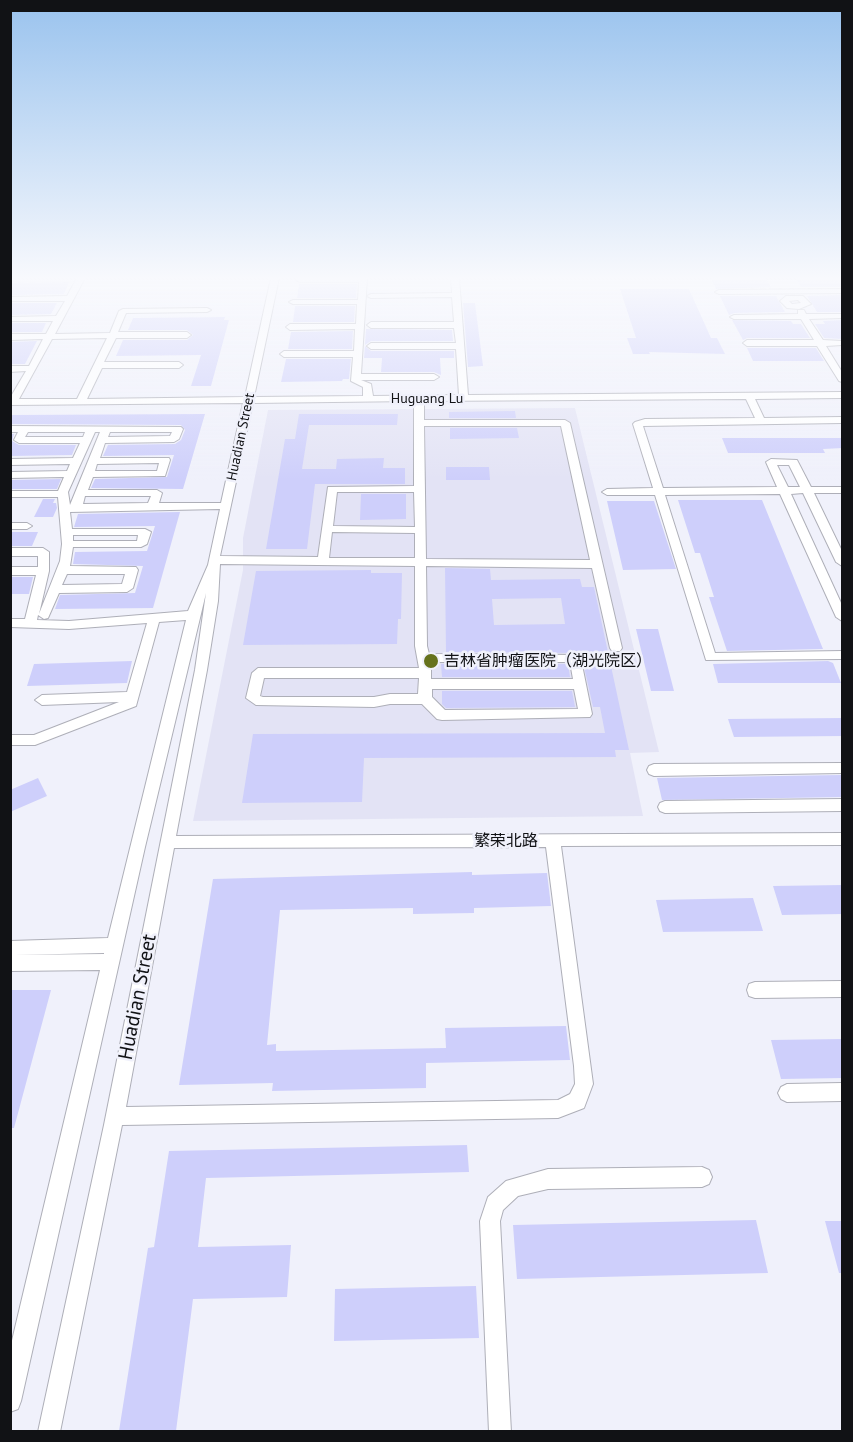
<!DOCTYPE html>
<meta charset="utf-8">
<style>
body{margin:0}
#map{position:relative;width:853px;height:1442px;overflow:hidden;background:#f0f1fb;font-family:"PT Sans",sans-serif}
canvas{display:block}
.frame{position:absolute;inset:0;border:12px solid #111215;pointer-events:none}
</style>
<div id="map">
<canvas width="853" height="1442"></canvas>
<div class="frame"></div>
</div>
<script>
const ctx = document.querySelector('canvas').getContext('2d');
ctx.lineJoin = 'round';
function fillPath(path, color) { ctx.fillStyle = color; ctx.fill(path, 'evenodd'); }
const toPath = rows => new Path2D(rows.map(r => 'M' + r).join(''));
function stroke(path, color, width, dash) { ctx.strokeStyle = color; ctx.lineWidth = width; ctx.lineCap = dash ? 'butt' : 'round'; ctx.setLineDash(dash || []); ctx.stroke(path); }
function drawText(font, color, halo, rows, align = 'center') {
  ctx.font = font + ' "PT Sans","Noto Sans SC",sans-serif'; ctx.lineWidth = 5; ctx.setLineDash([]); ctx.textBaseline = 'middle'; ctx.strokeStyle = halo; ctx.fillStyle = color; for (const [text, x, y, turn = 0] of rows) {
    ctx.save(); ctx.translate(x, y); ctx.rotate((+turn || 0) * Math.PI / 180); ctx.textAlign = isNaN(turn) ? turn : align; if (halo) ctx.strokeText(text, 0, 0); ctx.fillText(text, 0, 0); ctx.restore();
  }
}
fillPath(toPath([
 [575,408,659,752,630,753,643,816,193,821,243,570,243,538,268,410]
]), '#e3e3f5');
fillPath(toPath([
 [711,278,766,278,771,287,716,289],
 [796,278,843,278,843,287,801,287],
 [69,282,64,294,10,295,10,283],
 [299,284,357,284,356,298,297,298],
 [620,289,689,289,711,338,717,338,725,354,649,352,650,354,633,354,627,338,636,338],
 [842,295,843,312,817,312,807,296],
 [720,296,776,296,785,312,734,313,729,315],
 [10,303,57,303,51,314,10,315],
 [463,303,475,303,483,366,468,367],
 [295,306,355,306,354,322,293,322],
 [225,317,224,320,229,320,211,386,191,386,201,355,116,356,123,340,187,340,193,335,187,330,128,330,133,318],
 [732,320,791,321,793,324,801,324,810,338,747,338,743,340],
 [843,320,843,339,824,338,815,324,825,324,823,321],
 [10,323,46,323,42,332,10,332],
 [366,329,452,330,453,341,371,341,365,345],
 [353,331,352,349,288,349,291,332],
 [37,341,25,364,10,364,10,342],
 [365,346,371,351,454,351,454,358,440,358,441,375,434,372,381,372,382,358,364,358],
 [747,348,816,348,824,361,753,361],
 [286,359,351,359,349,379,343,379,342,381,281,382],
 [515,411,516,418,449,418,449,412],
 [205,414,183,489,91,488,95,479,167,477,174,455,103,456,108,445,175,444,181,440,185,430,181,425,10,424,10,415],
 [299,414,398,414,397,425,309,425,302,469,336,469,337,459,384,458,383,468,405,468,405,484,315,484,307,549,266,549,285,439,295,439],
 [450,428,517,428,519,438,450,439],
 [10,434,14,434,12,441,19,445,76,445,72,455,10,456],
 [722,438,843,438,843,448,823,449,825,453,728,453],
 [446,467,489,467,490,480,446,480],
 [61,479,57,489,10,489,10,480],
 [361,494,406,494,406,519,360,520],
 [43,499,55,499,53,503,56,503,57,508,53,517,34,517],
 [678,500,762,500,823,649,727,651,709,597,714,597,700,553,695,553],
 [607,501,654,501,676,569,623,570],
 [180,512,153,608,55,609,60,595,135,593,143,566,73,564,75,552,147,551,155,526,74,527,78,514],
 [10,532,38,532,32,546,10,546],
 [445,568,490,569,491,580,580,579,582,587,594,587,629,750,615,750,616,757,364,758,362,802,242,803,253,734,605,733,600,707,593,707,581,653,446,652],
 [561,598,565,624,494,625,492,599],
 [371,570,371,573,402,573,401,619,398,619,397,644,243,645,256,571],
 [10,577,33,577,29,594,10,594],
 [636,629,658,629,674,691,651,691],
 [132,661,127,683,27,686,34,664],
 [828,661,833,663,841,683,718,683,713,664],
 [441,664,568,664,570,677,442,677],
 [442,691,572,691,575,707,446,708,442,704],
 [843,718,843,736,734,737,728,719],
 [841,775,843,797,662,800,657,778],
 [38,778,47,796,10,812,10,790],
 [472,872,472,875,547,873,551,906,474,908,474,913,413,914,413,908,280,910,267,1045,276,1044,276,1051,446,1048,445,1028,566,1026,570,1060,426,1063,426,1088,272,1091,273,1083,179,1085,213,879],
 [843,885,843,914,782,915,773,886],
 [753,898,763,931,663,932,656,900],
 [10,990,51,990,14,1128,10,1128],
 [843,1039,843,1078,781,1079,771,1040],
 [467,1145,469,1172,206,1178,198,1247,291,1245,287,1297,193,1299,176,1431,119,1431,148,1248,154,1247,169,1151],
 [756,1220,768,1273,517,1279,513,1225],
 [825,1221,843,1221,843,1273,839,1273],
 [476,1286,479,1338,334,1341,335,1289]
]), '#cecffb');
const minor = toPath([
 [77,278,85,278,55,334,110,333,119,311,123,309,207,308,211,310,207,312,126,313,118,332,187,332,191,335,187,338,116,338,104,362,179,362,183,365,179,368,102,368,87,399,245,397,271,278,279,278,254,397,363,396,363,387,351,381,353,357,284,357,280,354,284,351,354,351,355,329,290,330,286,327,290,324,356,324,357,304,293,304,289,302,293,300,358,300,359,282,300,282,296,280,297,278,367,278,361,374,434,374,439,377,434,380,361,380,371,384,373,396,459,395,456,349,371,349,367,346,371,343,456,343,454,328,371,328,367,325,371,322,454,322,452,297,371,298,367,296,371,294,452,293,451,278,459,278,468,395,842,392,842,398,755,399,764,418,842,417,842,423,643,426,663,488,777,487,766,462,771,459,797,460,811,487,842,487,842,493,814,493,842,551,842,566,836,562,803,493,791,494,842,605,842,621,836,617,780,494,665,495,715,653,842,651,842,659,706,660,655,495,607,495,602,492,607,489,653,488,633,424,635,422,645,419,755,418,746,399,424,401,424,420,565,420,570,423,622,648,620,651,612,651,610,648,592,568,426,566,427,646,429,654,580,655,592,714,590,717,442,720,437,719,422,704,390,704,374,707,256,705,246,698,252,673,258,668,419,668,415,646,415,566,220,564,218,601,207,670,176,836,842,833,842,845,561,846,593,1084,584,1108,558,1118,122,1125,60,1432,38,1432,104,1125,195,670,206,593,145,847,21,1401,18,1409,10,1412,10,1349,100,970,10,971,10,941,108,938,186,620,159,622,136,706,35,745,10,745,10,735,34,735,119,702,42,705,35,700,42,695,127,692,147,623,69,629,10,627,10,619,25,619,36,575,10,575,10,567,38,567,38,556,10,556,10,548,43,548,49,552,49,571,39,614,60,561,62,544,58,497,10,497,10,491,58,491,64,477,10,478,10,472,67,471,70,464,10,465,10,459,73,458,80,443,19,443,14,440,18,432,10,432,10,426,181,427,183,429,179,439,174,442,105,443,100,458,169,458,170,460,165,476,93,477,88,490,157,490,162,493,159,503,221,503,243,403,10,405,10,398,26,371,10,372,10,366,29,366,43,339,10,340,10,334,46,334,53,321,10,321,10,317,56,316,65,301,10,301,10,297,67,296,77,278],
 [107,338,77,399,19,399,52,339,107,338],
 [414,401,414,486,328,487,318,557,220,556,253,403,414,401],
 [424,426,561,426,590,560,426,559,424,426],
 [28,432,85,432,83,437,25,437,28,432],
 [95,432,100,432,70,505,68,492,95,432],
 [110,432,172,432,170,436,108,437,110,432],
 [159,463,157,471,95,471,97,464,159,463],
 [777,465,789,465,800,487,788,487,777,465],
 [337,492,414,492,415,527,333,526,337,492],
 [85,496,151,496,148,503,83,504,85,496],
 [220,509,208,565,188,611,69,621,37,620,38,615,44,619,48,618,59,593,127,592,133,588,138,570,136,567,70,566,73,547,141,547,147,544,151,532,145,529,72,529,70,512,220,509],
 [332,532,415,533,415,558,329,558,332,532],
 [73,535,138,535,137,541,73,541,73,535],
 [67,574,125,574,122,584,62,585,67,574],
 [431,662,570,662,573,679,431,679,431,662],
 [264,678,419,678,418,694,390,694,374,697,263,697,260,696,264,678],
 [432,689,574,689,578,709,445,710,432,697,432,689],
 [546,847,574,1066,575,1084,570,1094,558,1100,126,1107,174,848,546,847],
 [104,953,104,954,14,955,104,953],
 [842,289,842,293,719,294,715,292,719,290,842,289],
 [786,296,803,296,811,304,799,309,787,308,780,301,786,296],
 [798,300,801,303,792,304,789,301,798,300],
 [798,310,804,310,806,314,842,314,842,318,809,319,823,340,842,341,842,345,826,346,842,372,842,382,839,381,817,346,747,346,743,343,747,340,814,340,801,319,734,319,730,317,734,315,798,314,798,310],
 [10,523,27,523,32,526,27,529,10,529,10,523],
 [842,763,842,773,654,776,649,774,647,770,649,766,654,764,842,763],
 [842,799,842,811,665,813,660,811,658,807,660,803,665,801,842,799],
 [842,981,842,997,755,998,749,996,747,990,749,984,755,982,842,981],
 [842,1083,842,1101,787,1102,781,1099,778,1093,781,1087,787,1084,842,1083],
 [702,1167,709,1170,712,1177,709,1184,702,1187,548,1189,518,1196,503,1210,500,1221,511,1432,489,1432,480,1221,488,1197,506,1181,548,1169,702,1167]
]);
stroke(minor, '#aeafb8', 2);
fillPath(minor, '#fff');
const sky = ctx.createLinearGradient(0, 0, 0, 480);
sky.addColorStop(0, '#9ac3ee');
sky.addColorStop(0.58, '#f8f9fd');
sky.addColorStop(1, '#f8f9fd00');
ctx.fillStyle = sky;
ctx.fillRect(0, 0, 853, 480);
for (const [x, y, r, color] of [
 [431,661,8,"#66721d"]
]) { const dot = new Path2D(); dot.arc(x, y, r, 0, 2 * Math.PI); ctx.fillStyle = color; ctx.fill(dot); stroke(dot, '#f0f1fb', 2); }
drawText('14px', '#111215', '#f0f1fb', [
 ["Huguang Lu",427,399],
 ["Huadian Street",241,437,-78]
]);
drawText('16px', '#111215', '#f0f1fb', [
 ["吉林省肿瘤医院（湖光院区）",444,661]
], 'left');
drawText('16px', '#111215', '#f0f1fb', [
 ["繁荣北路",506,841]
]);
drawText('20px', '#111215', '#f0f1fb', [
 ["Huadian Street",138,997,-79]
]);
</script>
